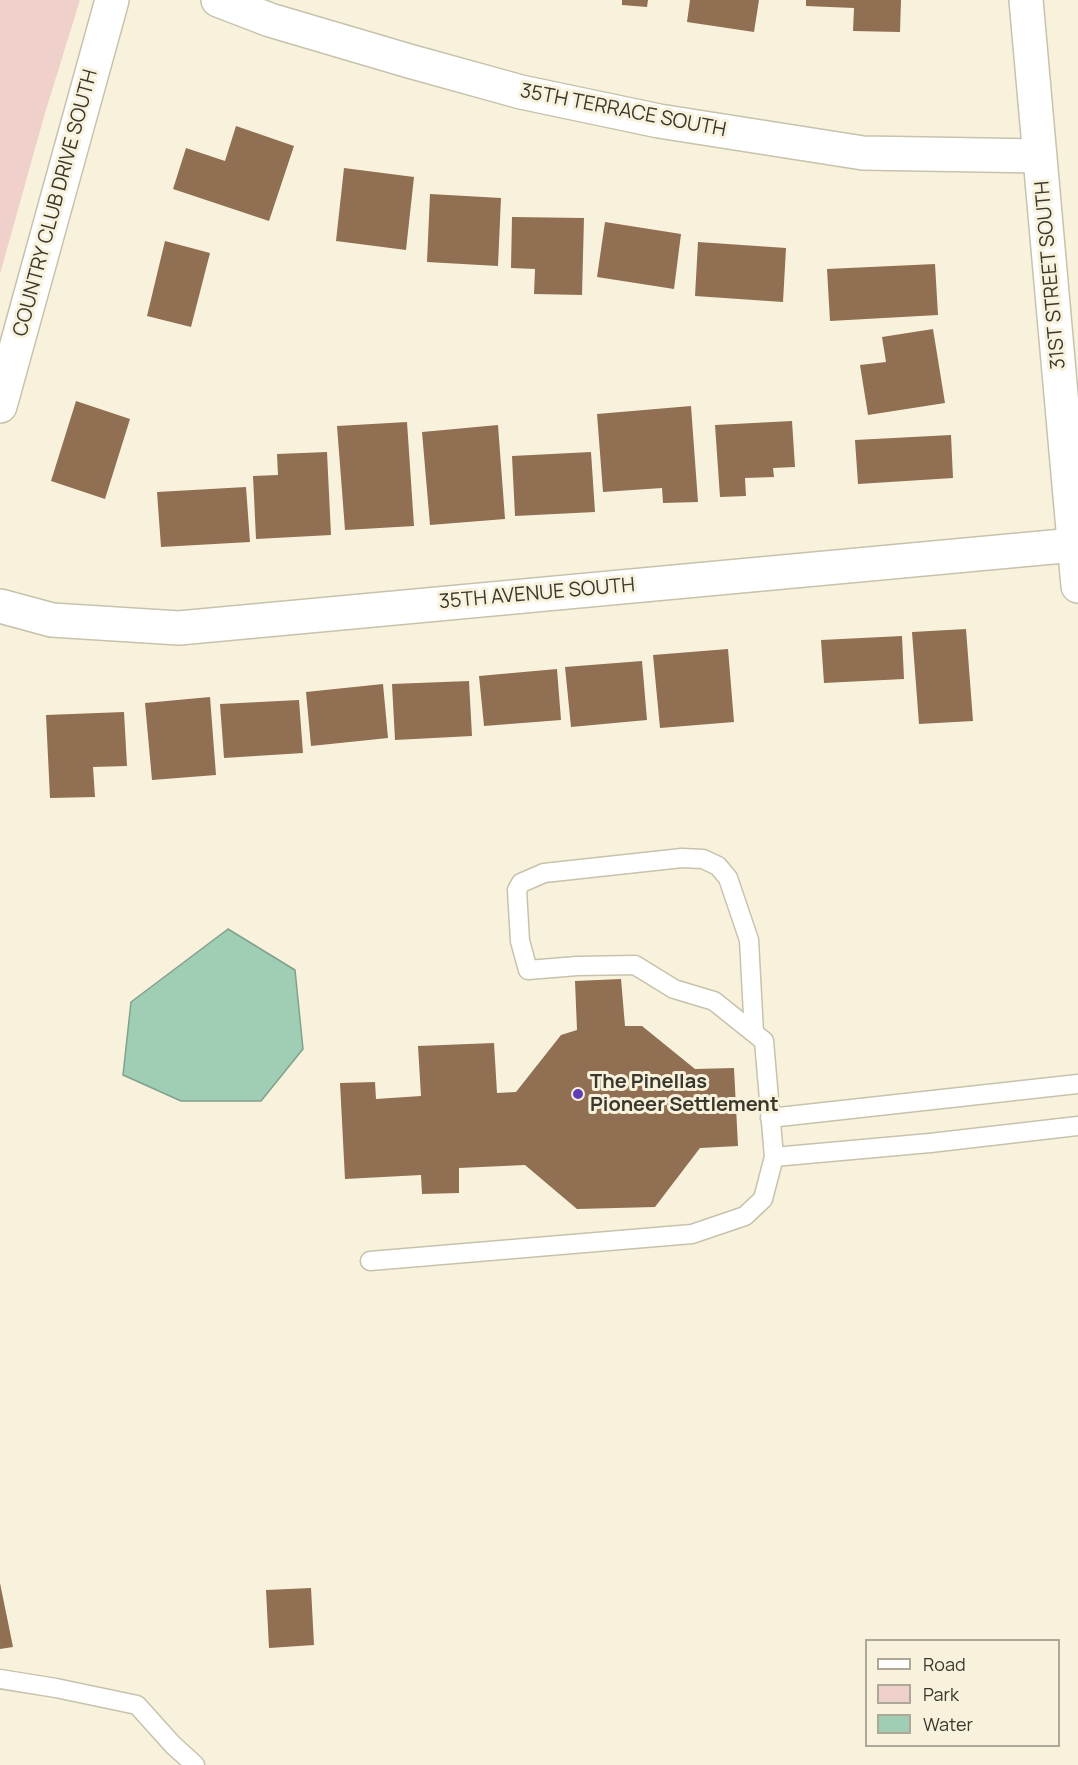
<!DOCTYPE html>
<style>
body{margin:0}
#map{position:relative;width:1078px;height:1765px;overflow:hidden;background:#f8f2dc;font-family:Manrope,sans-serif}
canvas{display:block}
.legend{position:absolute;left:865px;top:1639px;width:195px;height:108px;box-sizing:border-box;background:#f8f2dc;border:2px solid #aca796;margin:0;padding:8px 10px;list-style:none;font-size:18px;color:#39372e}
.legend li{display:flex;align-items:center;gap:12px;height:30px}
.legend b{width:30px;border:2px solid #aca796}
</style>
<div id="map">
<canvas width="1078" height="1765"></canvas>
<ul class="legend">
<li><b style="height:8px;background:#fff"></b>Road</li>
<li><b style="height:16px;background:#f0d0ca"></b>Park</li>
<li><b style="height:16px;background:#9fceb4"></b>Water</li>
</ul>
</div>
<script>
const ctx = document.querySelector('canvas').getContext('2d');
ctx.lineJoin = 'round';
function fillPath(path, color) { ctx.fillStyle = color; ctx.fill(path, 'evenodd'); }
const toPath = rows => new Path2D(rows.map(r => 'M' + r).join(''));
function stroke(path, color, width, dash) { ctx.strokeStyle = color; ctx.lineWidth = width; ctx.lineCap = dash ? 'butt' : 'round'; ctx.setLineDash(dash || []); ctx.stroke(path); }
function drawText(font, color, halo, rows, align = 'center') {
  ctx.font = font + ' Manrope,sans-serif'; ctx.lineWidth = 6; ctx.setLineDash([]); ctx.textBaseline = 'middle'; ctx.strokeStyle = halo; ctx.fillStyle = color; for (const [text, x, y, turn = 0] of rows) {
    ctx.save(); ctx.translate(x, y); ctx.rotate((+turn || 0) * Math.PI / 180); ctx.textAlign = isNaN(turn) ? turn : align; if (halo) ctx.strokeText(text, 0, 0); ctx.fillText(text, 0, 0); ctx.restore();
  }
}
fillPath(toPath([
 [0,0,80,0,45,113,0,274]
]), '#f0d0ca');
const water = toPath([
 [228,929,295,970,303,1049,261,1101,181,1101,123,1075,131,1002,228,929]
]);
fillPath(water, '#9fceb4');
stroke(water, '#80a18c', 1.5);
fillPath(toPath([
 [622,0,648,0,647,7,622,5],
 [690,0,759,0,754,32,687,22],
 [806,0,901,0,900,32,853,31,854,8,806,6],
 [236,126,294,146,269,221,173,189,186,148,225,161],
 [344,168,414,177,406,250,336,241],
 [430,194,501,198,498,266,427,262],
 [512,217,584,218,582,295,534,294,535,269,511,268],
 [605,222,681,234,674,289,597,277],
 [165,241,210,253,191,327,147,316],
 [698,242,786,248,783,302,695,296],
 [935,264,938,315,830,321,827,269],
 [933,329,945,403,868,415,860,365,886,362,882,337],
 [76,401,130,419,105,499,51,481],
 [691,406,698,502,663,503,662,488,603,492,597,414],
 [792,421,795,467,773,468,774,477,745,478,746,496,720,497,715,425],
 [407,422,414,526,345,530,337,426],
 [498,425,505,519,430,525,422,432],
 [951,435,953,478,858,484,855,440],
 [327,452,331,535,256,539,253,476,278,475,277,454],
 [591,452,595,512,515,516,512,456],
 [246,487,250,542,161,547,157,492],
 [966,629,973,721,919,724,912,632],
 [902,636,904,679,824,683,821,640],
 [728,649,734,722,660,728,653,655],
 [642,661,647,720,571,727,565,667],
 [557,669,561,720,484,726,479,676],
 [469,681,472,736,395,740,392,684],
 [383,684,388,738,311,746,306,692],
 [210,697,216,775,152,780,145,703],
 [299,700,303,753,224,758,220,704],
 [124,712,127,766,93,767,95,797,50,798,46,715],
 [621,979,625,1026,642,1026,695,1069,734,1068,738,1146,700,1148,655,1207,577,1209,525,1165,459,1168,459,1193,422,1194,421,1175,345,1179,340,1083,375,1082,376,1099,421,1096,418,1046,494,1043,497,1093,516,1092,561,1035,577,1030,575,981],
 [0,1583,13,1647,0,1649],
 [311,1588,314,1645,269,1648,266,1590]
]), '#916f52');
const service = toPath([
 [770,1118,1078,1084],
 [774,1157,930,1143,1078,1126],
 [370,1261,692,1234,745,1216,763,1199,774,1157,764,1041,714,1001,674,989,635,965,577,966,528,970,520,941,517,890,521,883,544,873,682,858,703,859,718,866,728,878,749,940,754,1033],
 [0,1679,56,1688,137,1705,173,1745,195,1765]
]);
const minor = toPath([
 [0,406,112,0],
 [0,606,52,620,179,628,1074,545]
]);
const tertiary = toPath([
 [218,0,270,20,409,61,521,92,659,121,863,153,1040,156],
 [1026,0,1078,586]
]);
stroke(service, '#c7c2ac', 21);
stroke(minor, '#c7c2ac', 36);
stroke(tertiary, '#c7c2ac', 36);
stroke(service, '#fff', 18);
stroke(minor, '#fff', 33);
stroke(tertiary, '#fff', 33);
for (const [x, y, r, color] of [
 [578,1094,6,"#5f3eb6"]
]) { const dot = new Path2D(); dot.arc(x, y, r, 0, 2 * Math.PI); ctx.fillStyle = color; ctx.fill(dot); stroke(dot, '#f8f2dc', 2); }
drawText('20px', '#39372e', '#f8f2dc', [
 ["35TH TERRACE SOUTH",623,111,11],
 ["COUNTRY CLUB DRIVE SOUTH",56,203,-75],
 ["31ST STREET SOUTH",1051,275,-95],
 ["35TH AVENUE SOUTH",537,594,-5]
]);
drawText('bold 20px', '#39372e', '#f8f2dc', [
 ["The Pinellas",590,1082],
 ["Pioneer Settlement",590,1105]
], 'left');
</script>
